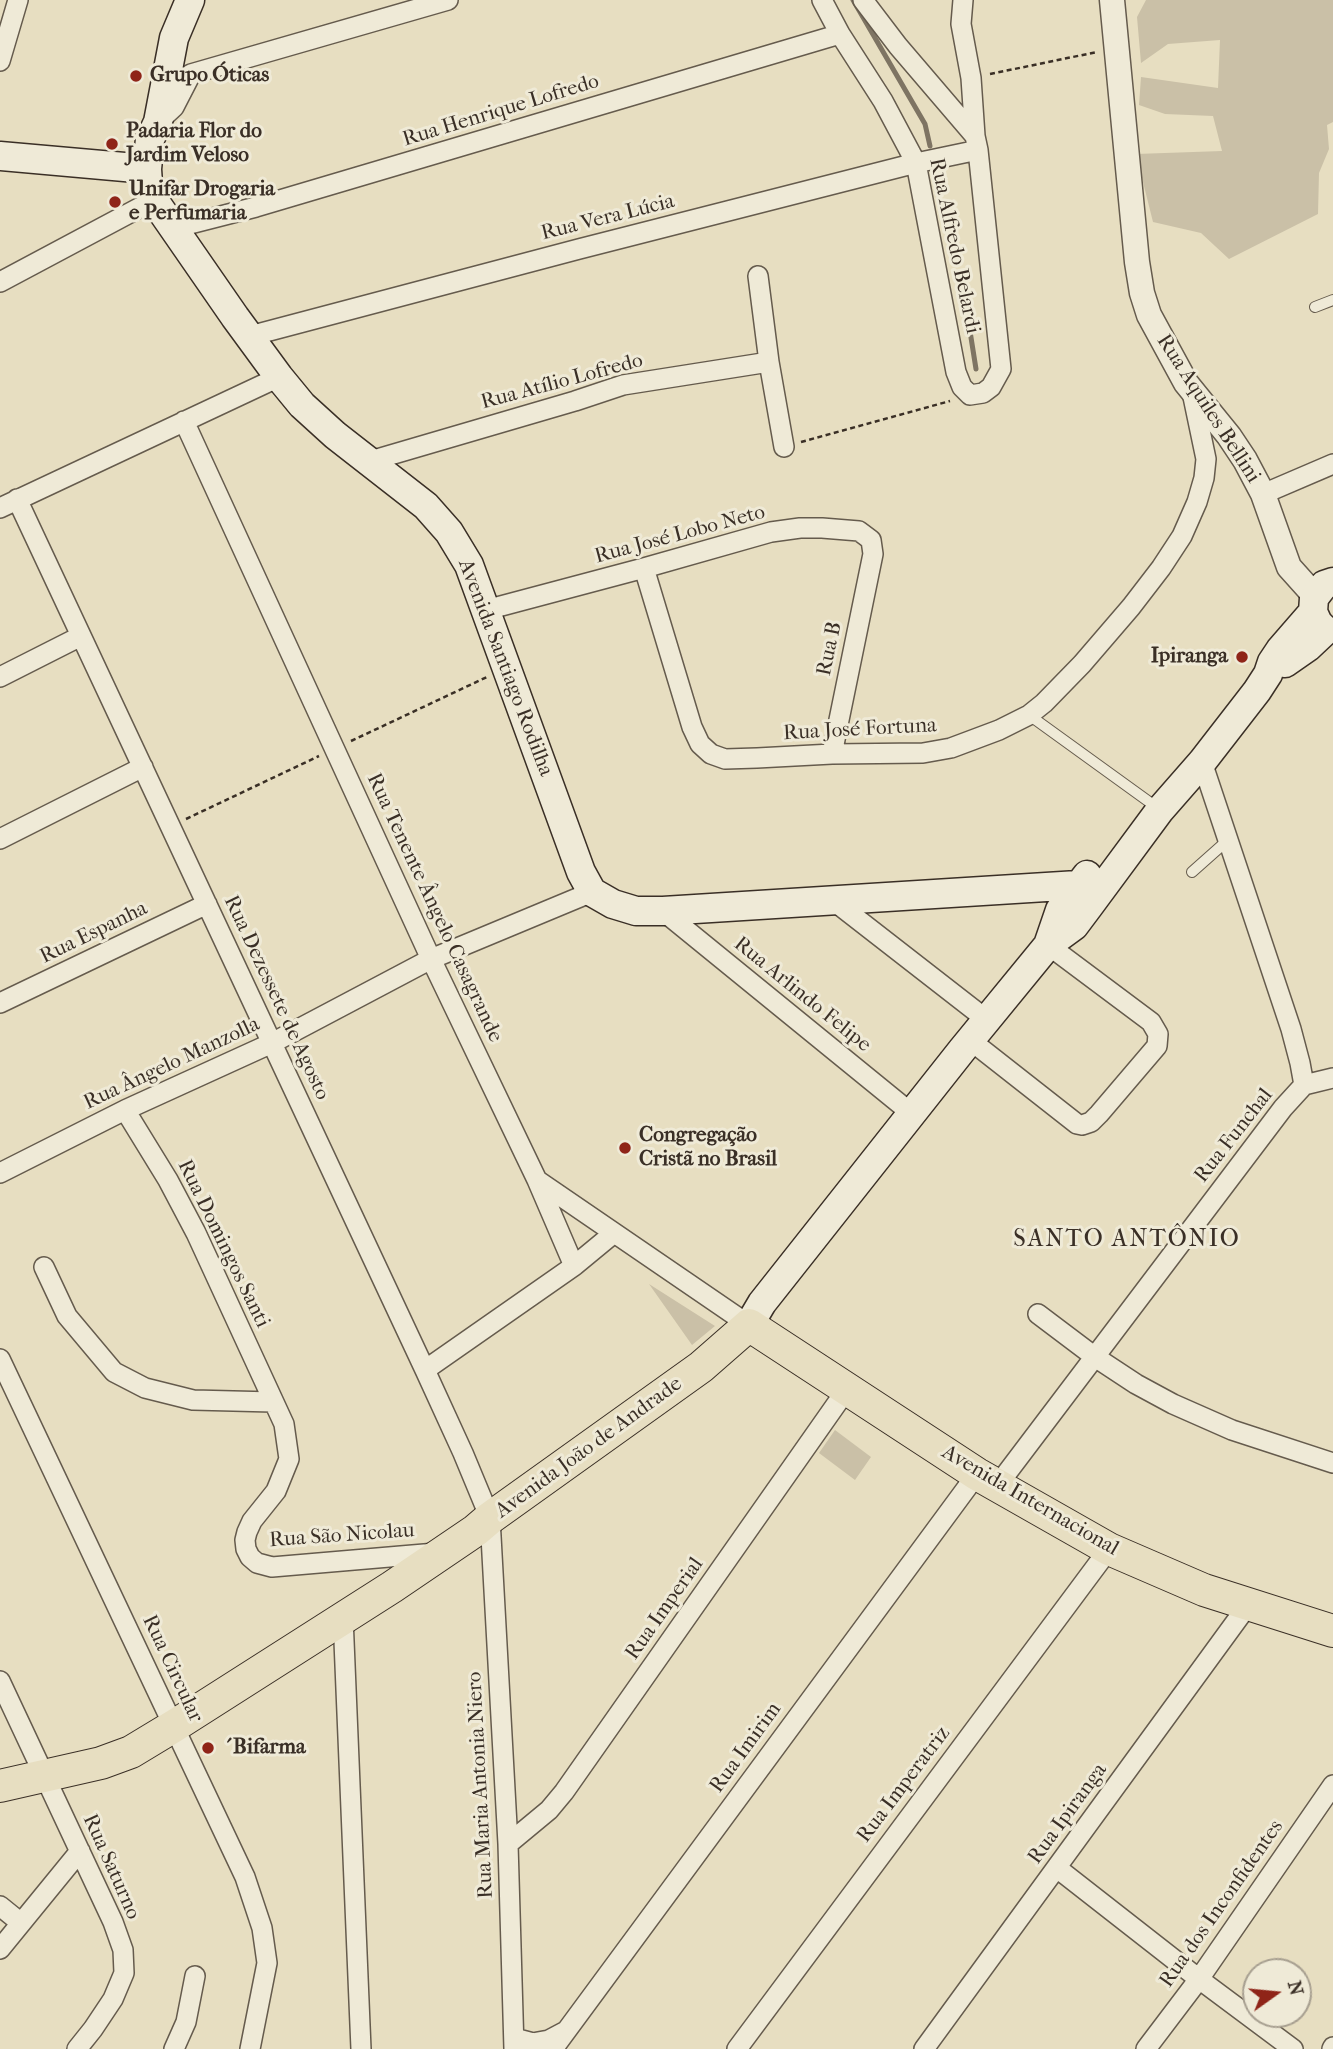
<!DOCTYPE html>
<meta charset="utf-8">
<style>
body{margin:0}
#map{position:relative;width:1333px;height:2049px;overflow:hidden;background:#e7dec1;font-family:"IM FELL French Canon",serif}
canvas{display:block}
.north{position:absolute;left:1242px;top:1958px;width:70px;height:70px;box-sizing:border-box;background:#efead7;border:2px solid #a79f90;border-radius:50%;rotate:75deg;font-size:19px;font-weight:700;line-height:28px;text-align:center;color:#3a2f26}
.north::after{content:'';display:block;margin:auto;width:24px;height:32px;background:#8f2418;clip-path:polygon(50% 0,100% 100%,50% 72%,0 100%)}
</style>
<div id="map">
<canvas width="1333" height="2049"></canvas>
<div class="north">N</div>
</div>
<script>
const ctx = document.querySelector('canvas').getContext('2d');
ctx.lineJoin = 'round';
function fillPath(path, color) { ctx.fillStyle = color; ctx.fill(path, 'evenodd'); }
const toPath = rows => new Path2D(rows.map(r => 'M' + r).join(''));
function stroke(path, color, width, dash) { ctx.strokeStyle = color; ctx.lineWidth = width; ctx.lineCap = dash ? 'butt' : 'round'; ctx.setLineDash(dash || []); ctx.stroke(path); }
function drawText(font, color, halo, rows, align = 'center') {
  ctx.font = font + ' "IM FELL French Canon",serif'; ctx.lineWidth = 6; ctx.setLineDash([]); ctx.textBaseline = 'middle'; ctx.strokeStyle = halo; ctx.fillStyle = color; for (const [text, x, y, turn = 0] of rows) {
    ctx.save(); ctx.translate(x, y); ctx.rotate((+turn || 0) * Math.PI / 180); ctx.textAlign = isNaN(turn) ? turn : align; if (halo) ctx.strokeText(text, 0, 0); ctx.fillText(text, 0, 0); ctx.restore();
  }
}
fillPath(toPath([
 [1146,0,1333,0,1333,122,1327,125,1329,149,1319,173,1318,214,1229,259,1201,233,1153,222,1136,154,1222,151,1213,116,1165,114,1139,105,1141,77,1218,88,1220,40,1168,44,1141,63,1137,17],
 [649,1284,715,1326,692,1345],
 [835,1430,871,1457,855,1480,819,1453]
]), '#cac0a7');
stroke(toPath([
 [853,0,925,124,930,146],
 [966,306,976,369]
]), '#7e7463', 5);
const service = toPath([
 [1315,307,1333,300],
 [1029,715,1159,809],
 [1192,872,1228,840]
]);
const minor = toPath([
 [822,0,840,34,883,101,916,163,956,372,962,387,970,395,983,393,991,387,1001,369,978,150,975,136,971,78,961,24,963,0],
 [863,0,898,46,975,136],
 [0,61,18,0],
 [159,121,174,107,191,74,448,0],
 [174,228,256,207,840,34],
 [758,276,769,362,784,447],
 [0,282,154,200],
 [250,336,579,249,916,163,978,150],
 [184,421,431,959,537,1180,749,1325],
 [370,461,575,401,623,385,769,362],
 [1263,494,1333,464],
 [17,499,425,1370,463,1453,490,1518,508,1844,514,2049],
 [0,508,279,377],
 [644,568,692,727,700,744,711,754,725,759,757,758,832,754,923,753,951,748,999,730,1029,715,1044,703,1082,664,1131,607,1161,568,1182,536,1197,502,1204,478,1206,459,1192,392],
 [486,610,644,568,771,532,800,528,822,528,859,531,871,540,873,554,832,754],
 [0,677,81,636],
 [0,839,143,767],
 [834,901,987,1020],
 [663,911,911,1113],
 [0,1003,207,904],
 [970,1040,1077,1124,1082,1125,1091,1122,1099,1114,1157,1046,1158,1034,1151,1022,1048,945],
 [1304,1085,1333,1078],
 [125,1110,168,1180,196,1233,284,1424,289,1459,276,1491,252,1521,247,1532,245,1540,246,1549,250,1557,257,1563,272,1567,436,1553],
 [0,1173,125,1110,272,1043,431,959,592,892],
 [537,1180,574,1266],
 [44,1267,67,1316,114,1372,145,1388,193,1400,273,1402],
 [1038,1314,1095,1357,1136,1384,1173,1404,1232,1430,1333,1463],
 [0,1359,245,1877,262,1928,267,1963,250,2049],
 [425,1370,574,1266,614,1233],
 [997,1486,1283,1108,1304,1085,1300,1063,1291,1029,1202,762],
 [343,1617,361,2049],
 [0,1681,113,1922,123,1950,124,1973,113,1999,93,2029,77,2049],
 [508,1844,549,1810,564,1792,847,1389],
 [1057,1868,1199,1979,1293,2049],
 [0,1906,21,1923],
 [0,1949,80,1851],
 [514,2038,533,2043,538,2042,549,2040,566,2031],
 [174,2049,186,2022,195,1976],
 [553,2049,977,1474],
 [737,2049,1109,1549],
 [924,2049,1248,1605],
 [1146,2049,1199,1979,1333,1785],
 [1332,2049,1333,2047]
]);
const tertiary = toPath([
 [1112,0,1137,262,1142,293,1149,315,1186,383,1229,436,1245,460,1263,494,1289,567,1315,596]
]);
const secondary = toPath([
 [190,0,174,38,158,122,150,139,147,169,148,184,154,200,235,317,279,377,302,405,335,435,426,506,449,532,469,565,581,872,592,892,613,904,636,911,663,911,1078,885],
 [0,156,147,169],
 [1321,626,1318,623,1313,612,1314,598,1324,585,1333,582],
 [1285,663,1308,647,1326,630],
 [1048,945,1060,910,1087,875],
 [749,1325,762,1303,962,1050,1048,945,1074,926,1089,906,1160,810,1202,762,1257,691,1268,674,1272,662,1280,650,1313,612]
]);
const primary = toPath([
 [0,1786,101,1763,131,1752,174,1726,392,1587,476,1530,490,1518,701,1367,749,1325,977,1474,1109,1549,1204,1590,1333,1631]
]);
stroke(service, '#655b4d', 12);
stroke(minor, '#655b4d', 22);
stroke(tertiary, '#655b4d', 27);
stroke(secondary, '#3a2f26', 31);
stroke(primary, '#3a2f26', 34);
stroke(toPath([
 [990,74,1097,52],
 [801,442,950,401],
 [351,741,487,677],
 [186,819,319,756]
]), '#3a2f26', 2.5, [5, 3.5]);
stroke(service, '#efead7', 10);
stroke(minor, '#efead7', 19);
stroke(tertiary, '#efead7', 24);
stroke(secondary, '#efead7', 28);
stroke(primary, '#e7dec1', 32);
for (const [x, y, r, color] of [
 [136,76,7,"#8f2418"],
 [112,144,7,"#8f2418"],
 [115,202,7,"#8f2418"],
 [1242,657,7,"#8f2418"],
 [625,1148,7,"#8f2418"],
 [208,1748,7,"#8f2418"]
]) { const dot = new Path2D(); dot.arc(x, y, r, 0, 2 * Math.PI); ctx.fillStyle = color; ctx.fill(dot); stroke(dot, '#efead7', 2.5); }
drawText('bold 21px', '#3a2f26', '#efead7', [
 ["Grupo Óticas",150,76],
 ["Padaria Flor do",126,132],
 ["Jardim Veloso",126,156],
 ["Unifar Drogaria",129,190],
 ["e Perfumaria",129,214],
 ["Ipiranga",1228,657,"right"],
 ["Congregação",639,1136],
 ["Cristã no Brasil",639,1160],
 ["´Bifarma",222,1748]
], 'left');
drawText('21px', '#3a2f26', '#efead7', [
 ["Rua Henrique Lofredo",501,111,-17],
 ["Rua Vera Lúcia",608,218,-14],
 ["Rua Alfredo Belardi",954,246,78],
 ["Rua Atílio Lofredo",562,382,-15],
 ["Rua Aquiles Bellini",1208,409,57],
 ["Rua José Lobo Neto",680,535,-15],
 ["Rua B",830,649,-78],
 ["Avenida Santiago Rodilha",505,668,69],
 ["Rua José Fortuna",860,730,-3],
 ["Rua Tenente Ângelo Casagrande",434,908,65],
 ["Rua Espanha",94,933,-26],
 ["Rua Arlindo Felipe",802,995,39],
 ["Rua Dezessete de Agosto",276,998,65],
 ["Rua Ângelo Manzolla",172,1064,-25],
 ["Rua Funchal",1234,1136,-52],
 ["Rua Domingos Santi",223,1244,64],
 ["Avenida João de Andrade",589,1448,-36],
 ["Avenida Internacional",1030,1501,30],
 ["Rua São Nicolau",342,1536,-4],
 ["Rua Imperial",665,1609,-55],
 ["Rua Circular",172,1669,65],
 ["Rua Imirim",746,1748,-54],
 ["Rua Maria Antonia Niero",481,1785,-93],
 ["Rua Imperatriz",904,1785,-53],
 ["Rua Ipiranga",1068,1814,-54],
 ["Rua Saturno",111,1867,66],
 ["Rua dos Inconfidentes",1222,1904,-55]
]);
ctx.letterSpacing = '2px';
drawText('24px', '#3a2f26', '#efead7', [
 ["SANTO ANTÔNIO",1127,1240]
]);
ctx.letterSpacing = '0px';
</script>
